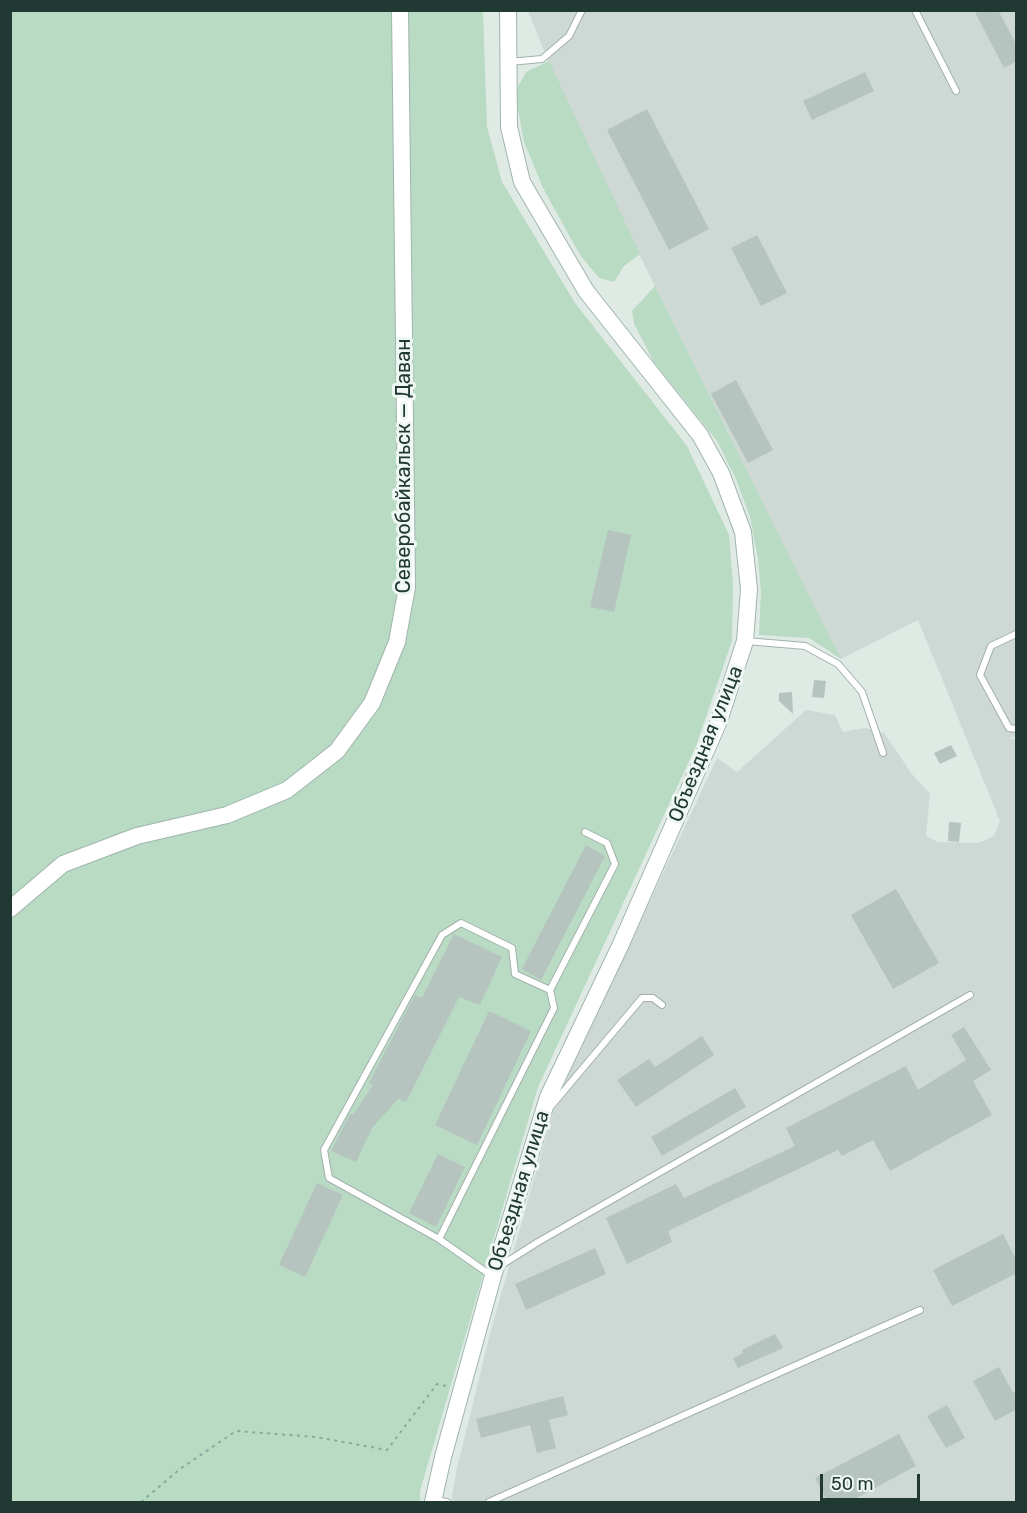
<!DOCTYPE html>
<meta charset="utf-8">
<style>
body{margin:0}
#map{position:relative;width:1027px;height:1513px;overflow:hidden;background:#dfeae5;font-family:Rubik,sans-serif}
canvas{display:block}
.frame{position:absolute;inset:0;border:12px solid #213933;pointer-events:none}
.scale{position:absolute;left:820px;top:1474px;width:100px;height:27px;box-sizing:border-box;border:3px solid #213933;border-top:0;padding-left:8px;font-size:18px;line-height:21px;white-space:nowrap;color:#213933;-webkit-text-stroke:4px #eff7f3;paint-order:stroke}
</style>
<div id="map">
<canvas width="1027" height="1513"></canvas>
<div class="frame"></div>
<div class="scale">50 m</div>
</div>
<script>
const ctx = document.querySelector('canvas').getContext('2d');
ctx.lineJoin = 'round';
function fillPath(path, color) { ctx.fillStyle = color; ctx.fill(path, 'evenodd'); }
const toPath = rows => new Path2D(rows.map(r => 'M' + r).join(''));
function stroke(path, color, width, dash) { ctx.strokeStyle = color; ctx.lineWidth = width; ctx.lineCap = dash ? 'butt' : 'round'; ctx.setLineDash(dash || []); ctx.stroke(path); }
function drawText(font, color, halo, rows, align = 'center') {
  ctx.font = font + ' Rubik,sans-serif'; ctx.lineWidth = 6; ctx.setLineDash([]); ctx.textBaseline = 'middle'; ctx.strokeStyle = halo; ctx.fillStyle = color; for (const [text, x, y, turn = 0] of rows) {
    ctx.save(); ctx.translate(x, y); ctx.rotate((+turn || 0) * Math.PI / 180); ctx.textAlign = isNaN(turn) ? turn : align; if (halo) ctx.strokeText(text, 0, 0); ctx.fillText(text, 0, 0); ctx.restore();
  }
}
fillPath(toPath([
 [528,11,1016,11,1016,736,1010,738,1016,740,1016,1502,451,1502,457,1468,491,1330,556,1102,717,758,737,772,806,710,835,715,843,732,865,728,884,733,912,774,930,794,926,836,938,842,978,843,994,836,1000,821,918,620,841,659,574,124]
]), '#ced9d5');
fillPath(toPath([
 [10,11,483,11,487,127,502,182,575,303,687,446,729,535,733,584,732,641,696,746,538,1087,420,1491,420,1502,11,1502],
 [549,61,640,254,624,266,614,282,599,278,580,255,543,188,524,142,515,92,526,72],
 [655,286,841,659,809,638,759,635,761,591,758,559,750,517,736,479,717,441,654,362,634,324,632,311]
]), '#b9dac3');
fillPath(toPath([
 [974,10,998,10,1017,46,1017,61,1004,68],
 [865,72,874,91,812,120,803,101],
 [647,109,709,229,669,250,607,130],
 [757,235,787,293,761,306,731,248],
 [736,380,773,450,748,463,711,394],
 [608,530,631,535,614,612,590,607],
 [814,680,826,681,824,698,812,697],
 [792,692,793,714,779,701,779,693],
 [951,745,957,756,940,764,934,753],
 [949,822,961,823,959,842,948,841],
 [586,845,605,856,541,980,522,969],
 [896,889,939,963,893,989,851,915],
 [454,934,502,957,480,1005,459,997,406,1102,398,1099,372,1128,356,1162,331,1151,350,1114,353,1115,373,1085,369,1083,410,1004,415,995,422,998],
 [489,1011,531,1031,477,1145,435,1125],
 [964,1027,991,1070,973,1081,992,1115,890,1171,873,1140,842,1156,838,1150,668,1231,672,1242,627,1264,606,1218,676,1184,684,1198,795,1146,786,1128,906,1066,918,1090,966,1060,951,1035],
 [702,1036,714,1055,636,1107,617,1080,649,1059,655,1067],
 [735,1088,746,1107,662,1156,651,1137],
 [438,1154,465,1167,436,1227,409,1213],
 [317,1183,343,1195,305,1277,279,1265],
 [1003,1234,1017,1261,1017,1273,952,1306,933,1270],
 [595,1248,606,1274,526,1310,515,1284],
 [775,1334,783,1348,738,1368,733,1358,743,1353,742,1350],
 [999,1367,1013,1393,1017,1391,1017,1409,995,1421,973,1381],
 [563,1396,568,1415,549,1420,556,1448,537,1453,530,1425,481,1438,476,1419],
 [947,1405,965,1438,946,1448,927,1416],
 [899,1434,916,1466,847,1503,828,1503,815,1478]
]), '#b5c4bf');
const lane = toPath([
 [915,10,956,91],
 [509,62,542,59,569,36,582,10],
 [1016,634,991,646,980,675,1009,728,1016,729],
 [746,641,805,646,838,664,862,692,883,753],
 [550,990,615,864,607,843,585,832],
 [552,1105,642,998,653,998,662,1005],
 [439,1239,554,1008,550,990,515,974,512,948,461,923,442,935,324,1150,329,1178,439,1239,492,1276],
 [500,1266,538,1242,970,995],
 [434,1500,447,1502],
 [489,1502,920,1310]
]);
const secondary = toPath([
 [10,909,63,864,137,836,227,815,287,790,337,751,372,703,397,642,407,587,400,10],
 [433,1502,443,1457,493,1276,548,1097,621,944,719,721,745,641,749,589,743,532,721,473,700,435,586,291,522,182,509,127,508,10]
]);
stroke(lane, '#a2b1ac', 8);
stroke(secondary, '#9fb5ae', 18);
stroke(toPath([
 [141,1502,180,1469,236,1431,316,1437,387,1450,437,1384,446,1386]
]), '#81aca0', 2, [3, 4.5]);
stroke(lane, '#fff', 6);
stroke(secondary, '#fff', 16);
drawText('20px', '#213933', '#eff7f3', [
 ["Северобайкальск — Даван",404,466,-90],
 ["Объездная улица",706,744,-68],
 ["Объездная улица",519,1191,-73]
]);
</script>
